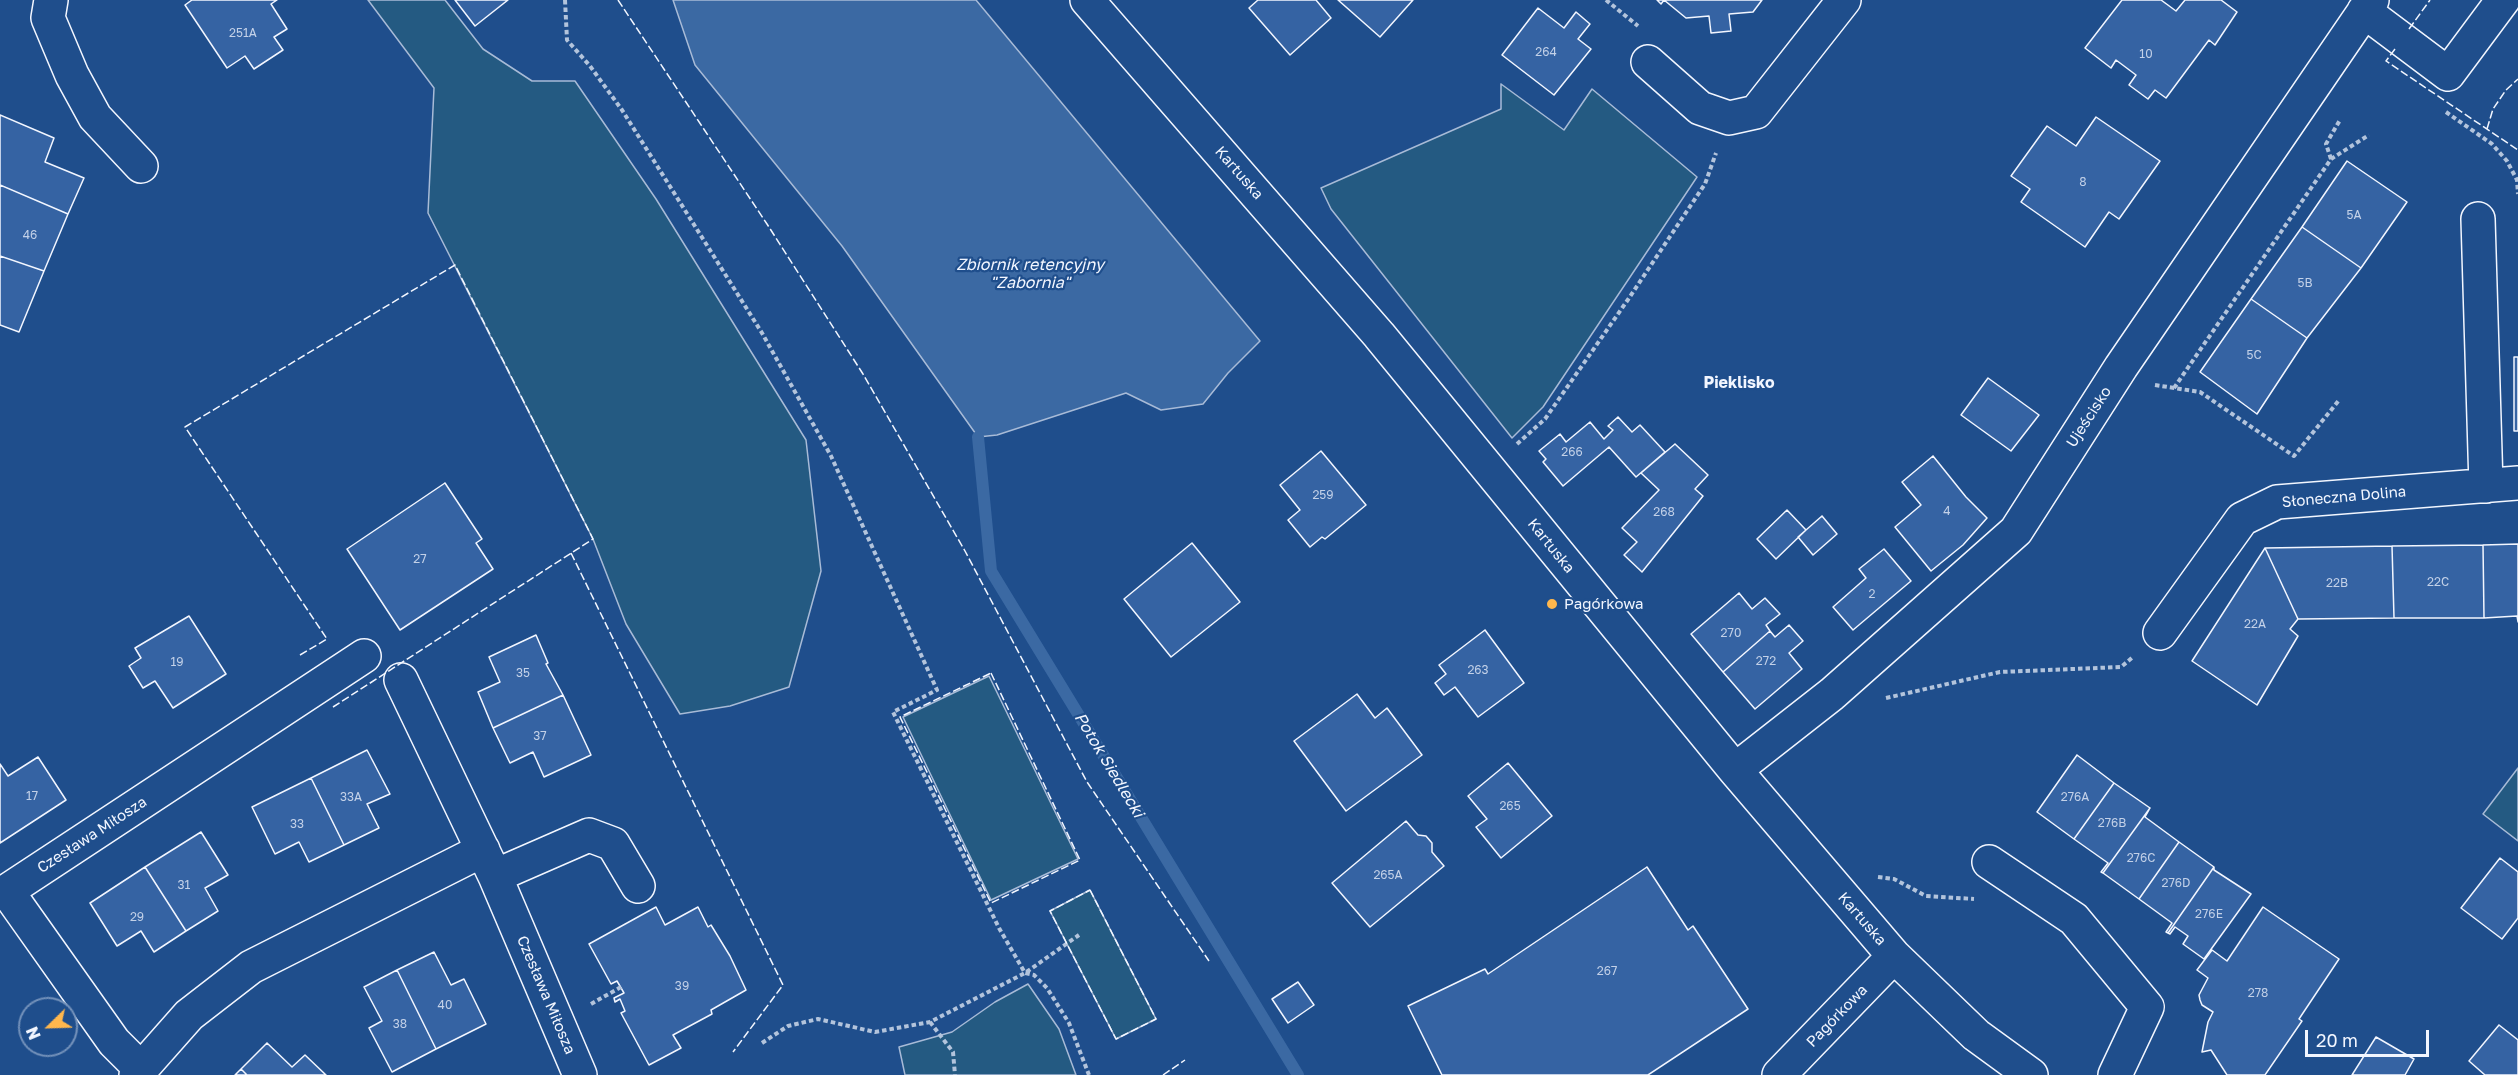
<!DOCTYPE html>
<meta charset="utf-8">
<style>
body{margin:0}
#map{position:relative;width:2518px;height:1075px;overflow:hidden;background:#1f4e8c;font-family:"Golos Text",sans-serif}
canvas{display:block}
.north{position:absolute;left:18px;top:997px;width:60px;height:60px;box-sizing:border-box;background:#1f4e8c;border:2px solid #7391ba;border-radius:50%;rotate:247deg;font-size:16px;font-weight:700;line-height:24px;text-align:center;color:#f2f6ff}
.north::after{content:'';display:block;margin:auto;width:21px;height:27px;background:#ffb74d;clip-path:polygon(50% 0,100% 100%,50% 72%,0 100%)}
.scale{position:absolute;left:2305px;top:1030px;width:124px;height:27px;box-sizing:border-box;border:3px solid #f2f6ff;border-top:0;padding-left:8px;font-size:18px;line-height:21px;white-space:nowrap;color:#f2f6ff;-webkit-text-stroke:4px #1f4e8c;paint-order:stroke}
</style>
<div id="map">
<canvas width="2518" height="1075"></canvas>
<div class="north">N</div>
<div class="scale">20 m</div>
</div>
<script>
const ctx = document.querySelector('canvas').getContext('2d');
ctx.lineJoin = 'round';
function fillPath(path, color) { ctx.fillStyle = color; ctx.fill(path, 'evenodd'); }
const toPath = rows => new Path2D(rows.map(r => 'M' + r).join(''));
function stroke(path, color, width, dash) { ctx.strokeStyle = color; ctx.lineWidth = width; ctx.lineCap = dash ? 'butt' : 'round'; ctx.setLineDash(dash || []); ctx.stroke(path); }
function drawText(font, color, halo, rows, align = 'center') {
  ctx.font = font + ' "Golos Text",sans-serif'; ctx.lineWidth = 4.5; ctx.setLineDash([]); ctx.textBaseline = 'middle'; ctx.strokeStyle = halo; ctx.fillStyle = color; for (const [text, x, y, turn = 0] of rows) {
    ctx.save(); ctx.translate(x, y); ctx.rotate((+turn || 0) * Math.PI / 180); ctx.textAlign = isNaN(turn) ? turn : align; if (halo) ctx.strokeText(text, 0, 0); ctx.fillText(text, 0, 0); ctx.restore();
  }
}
const green = toPath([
 [368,0,445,0,483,49,532,81,575,81,656,199,806,440,821,571,789,687,730,706,680,714,626,624,593,539,428,213,434,88,368,0],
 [1501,84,1564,130,1592,89,1697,177,1543,407,1512,438,1331,209,1321,188,1501,109,1501,84],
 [989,676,1078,859,991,900,903,717,989,676],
 [2518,768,2518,841,2483,814,2518,768],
 [1090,890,1156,1019,1116,1039,1050,911,1090,890],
 [1028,984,1059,1029,1076,1075,905,1075,899,1047,952,1032,995,1002,1028,984]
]);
fillPath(green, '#245a82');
stroke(green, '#a8bbd7', 1.5);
const water = toPath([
 [673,0,976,0,1260,341,1228,373,1203,404,1161,410,1126,393,997,435,978,437,842,246,695,65,673,0]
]);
fillPath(water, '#3b69a3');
stroke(water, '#a8bbd7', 1.5);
stroke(toPath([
 [978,437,991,571,1298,1075]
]), '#3b69a3', 12);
const building = toPath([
 [192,0,277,0,271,4,287,29,274,37,283,50,254,69,245,56,227,68,185,5,192,0],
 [455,0,508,0,475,26,455,0],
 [1258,0,1316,0,1331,18,1290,55,1249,8,1258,0],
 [1338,0,1413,0,1380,37,1338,0],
 [1657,0,1762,0,1753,12,1729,14,1731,31,1711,33,1709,16,1686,18,1664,0,1661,4,1657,0],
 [2122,0,2161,0,2176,11,2185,0,2221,0,2237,12,2215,45,2209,40,2166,98,2155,90,2148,99,2129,85,2136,75,2116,60,2111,68,2085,48,2122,0],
 [1538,8,1564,28,1576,12,1590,24,1578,39,1591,49,1554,95,1502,55,1538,8],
 [0,115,54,138,45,162,84,178,68,214,0,185,0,115],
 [2096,117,2160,161,2119,219,2109,212,2085,247,2021,202,2030,189,2011,176,2047,126,2076,146,2096,117],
 [2347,161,2407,202,2361,268,2302,227,2347,161],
 [0,185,68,214,44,271,0,256,0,185],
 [2302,227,2361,268,2307,338,2251,299,2302,227],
 [0,256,44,271,19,332,0,325,0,256],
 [2251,299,2307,338,2257,414,2200,372,2251,299],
 [2514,357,2518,357,2518,431,2514,431,2514,357],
 [1988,378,2039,415,2011,451,1961,415,1988,378],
 [1618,417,1632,432,1640,425,1665,452,1636,477,1609,447,1563,486,1543,462,1546,459,1539,451,1560,434,1566,442,1590,422,1604,439,1613,430,1608,426,1618,417],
 [1675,444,1708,475,1695,489,1703,496,1642,572,1624,555,1637,542,1622,528,1659,490,1641,473,1675,444],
 [1321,451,1366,505,1325,539,1322,537,1310,547,1288,520,1300,510,1280,485,1321,451],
 [1933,456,1966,497,1987,518,1963,545,1931,571,1895,527,1921,505,1902,482,1933,456],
 [445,483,482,539,476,543,493,569,400,630,347,549,445,483],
 [1787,510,1806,530,1776,559,1757,539,1787,510],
 [1822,516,1837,534,1813,555,1798,537,1822,516],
 [1192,543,1240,602,1171,657,1124,599,1192,543],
 [2518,544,2518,622,2517,616,2484,618,2483,545,2518,544],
 [2483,545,2484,618,2394,618,2392,546,2483,545],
 [2392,546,2394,618,2298,619,2265,548,2392,546],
 [2265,548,2298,619,2290,629,2298,636,2257,705,2192,661,2265,548],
 [1884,549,1911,581,1853,630,1833,607,1866,578,1859,569,1884,549],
 [1739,593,1752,609,1765,598,1780,614,1766,625,1770,631,1723,672,1691,634,1739,593],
 [189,616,226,674,173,708,155,681,143,688,129,666,141,658,135,648,189,616],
 [1789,625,1803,641,1789,653,1802,669,1755,709,1723,672,1770,631,1775,637,1789,625],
 [1485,630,1524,683,1478,717,1455,687,1444,695,1435,683,1446,674,1439,665,1485,630],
 [536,635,548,663,546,664,563,695,493,728,478,692,500,682,489,657,536,635],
 [1357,694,1375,718,1387,708,1422,755,1346,811,1294,741,1357,694],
 [563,695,591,755,544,777,533,752,510,763,493,728,563,695],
 [367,750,390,794,367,804,379,828,344,845,311,778,367,750],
 [2077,755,2114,783,2074,839,2037,812,2077,755],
 [38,757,66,800,0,843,0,764,8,776,38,757],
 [1508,763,1552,816,1501,858,1476,827,1487,819,1468,796,1508,763],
 [311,778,344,845,309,862,299,842,275,854,252,807,311,778],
 [2114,783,2150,808,2103,873,2101,872,2108,863,2074,839,2114,783],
 [2150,808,2145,817,2179,842,2139,899,2103,873,2150,808],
 [1406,821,1418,835,1426,836,1432,843,1432,852,1444,866,1370,927,1332,883,1406,821],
 [201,832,228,875,205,888,218,911,186,931,145,867,201,832],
 [2179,842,2214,867,2168,933,2166,932,2172,923,2139,899,2179,842],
 [2500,858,2518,872,2518,918,2502,939,2461,908,2500,858],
 [145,867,186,931,154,952,141,931,117,946,90,903,145,867],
 [1647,867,1688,930,1693,926,1748,1009,1648,1075,1442,1075,1408,1006,1485,969,1488,974,1647,867],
 [2214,867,2214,870,2251,894,2204,959,2183,944,2188,936,2175,927,2170,934,2168,933,2214,867],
 [656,907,665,925,698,907,708,927,711,925,730,956,746,990,711,1010,712,1014,673,1035,681,1048,649,1065,621,1013,625,1011,620,999,615,1002,614,998,624,993,617,981,611,984,589,944,656,907],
 [2263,907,2339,959,2299,1019,2302,1021,2265,1075,2227,1075,2211,1050,2202,1052,2208,1022,2213,1012,2202,1005,2200,1000,2199,995,2208,978,2197,970,2212,950,2227,961,2263,907],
 [434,952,451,985,464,979,486,1024,436,1049,397,970,434,952],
 [397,970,436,1049,392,1072,369,1028,382,1021,364,987,397,970],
 [1298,982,1314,1005,1288,1023,1272,999,1298,982],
 [2499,1025,2518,1040,2518,1075,2485,1075,2469,1061,2499,1025],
 [2376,1037,2414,1059,2405,1075,2352,1075,2376,1037],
 [267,1043,292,1067,305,1055,326,1075,247,1075,241,1069,267,1043],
 [241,1069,247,1075,235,1075,241,1069]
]);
fillPath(building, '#3563a3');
stroke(building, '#f2f6ff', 1.5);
const minor = toPath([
 [51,0,48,18,72,75,95,117,141,166],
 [1087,0,1379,335,1735,770,1894,956,1976,1035,2031,1075],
 [2364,11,2448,74,2503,0],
 [1648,62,1700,108,1729,118,1756,112,1844,0],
 [2478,219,2486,486],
 [2160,633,2242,519,2277,502,2518,483],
 [401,680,495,876,580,1075],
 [1735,770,1832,694,2016,531,2121,367,2372,0],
 [1989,862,2074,919,2147,1007,2115,1075],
 [495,876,589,835,613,844,638,886],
 [141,1069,114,1042,7,891,364,656],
 [136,1075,189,1015,251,967,483,850],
 [1779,1075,1894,956]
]);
stroke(minor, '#f2f6ff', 36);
stroke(toPath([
 [565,0,567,40,590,66,622,110,762,333,831,456,937,690,893,712,999,928,1025,973,1034,975,1047,988,1069,1023,1089,1075],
 [1606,0,1638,26],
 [2446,112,2492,144,2507,161,2517,180,2518,194],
 [2331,159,2326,144,2340,120],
 [2155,385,2200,392,2294,456,2340,399],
 [2174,388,2331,159,2369,135],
 [1517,444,1545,419,1627,301,1705,184,1716,153],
 [1886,698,2000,672,2121,667,2133,657],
 [1878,877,1894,879,1926,896,1974,899],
 [591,1004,621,987],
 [930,1022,953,1052,955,1075],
 [762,1043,788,1026,818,1019,875,1032,930,1022,1025,973,1079,935]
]), '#b3c4dc', 4, [4.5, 3]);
stroke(minor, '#1f4e8c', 33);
stroke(toPath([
 [618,0,767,224,863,374,965,551,1087,782,1209,961],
 [2409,29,2430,0],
 [2395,49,2386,61,2518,150],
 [2487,129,2493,109,2506,90,2518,79],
 [571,553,783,985,733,1052],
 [300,655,327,639,185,427,455,265,593,539,333,707],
 [991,673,1080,860,991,903,900,717,991,673],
 [1090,890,1156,1019,1116,1039,1050,911,1090,890],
 [1163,1075,1185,1060]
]), '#f2f6ff', 1.5, [8, 3]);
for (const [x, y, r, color] of [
 [1552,604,6,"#ffb74d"]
]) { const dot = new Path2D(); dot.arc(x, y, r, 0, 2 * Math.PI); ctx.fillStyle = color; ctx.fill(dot); stroke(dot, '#1f4e8c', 2); }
drawText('12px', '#c3d1e8', null, [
 ["251A",243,33],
 ["264",1546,52],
 ["10",2146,54],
 ["8",2083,182],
 ["5A",2354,215],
 ["46",30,235],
 ["5B",2305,283],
 ["5C",2254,355],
 ["266",1572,452],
 ["259",1323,495],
 ["4",1947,511],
 ["268",1664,512],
 ["27",420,559],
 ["22C",2438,582],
 ["22B",2337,583],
 ["2",1872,594],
 ["22A",2255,624],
 ["270",1731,633],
 ["272",1766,661],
 ["19",177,662],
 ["263",1478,670],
 ["35",523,673],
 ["37",540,736],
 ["17",32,796],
 ["33A",351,797],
 ["276A",2075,797],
 ["265",1510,806],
 ["276B",2112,823],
 ["33",297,824],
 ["276C",2141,858],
 ["265A",1388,875],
 ["276D",2176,883],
 ["31",184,885],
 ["276E",2209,914],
 ["29",137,917],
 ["267",1607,971],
 ["39",682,986],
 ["278",2258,993],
 ["40",445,1005],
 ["38",400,1024]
]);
drawText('15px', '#f2f6ff', '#1f4e8c', [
 ["Kartuska",1239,173,49],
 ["Ujeścisko",2089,417,-57],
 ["Słoneczna Dolina",2344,497,-5],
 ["Kartuska",1551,546,51],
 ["Czesława Miłosza",92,835,-33],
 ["Kartuska",1862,919,49],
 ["Czesława Miłosza",546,995,67],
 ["Pagórkowa",1837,1016,-46]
]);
drawText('15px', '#f2f6ff', '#1f4e8c', [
 ["Pagórkowa",1564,604]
], 'left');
drawText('italic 16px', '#f2f6ff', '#1f4e8c', [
 ["Zbiornik retencyjny",1030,265],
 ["\"Zabornia\"",1030,283],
 ["Potok Siedlecki",1109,765,59]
]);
drawText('bold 16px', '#f2f6ff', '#1f4e8c', [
 ["Pieklisko",1739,383]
]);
</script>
